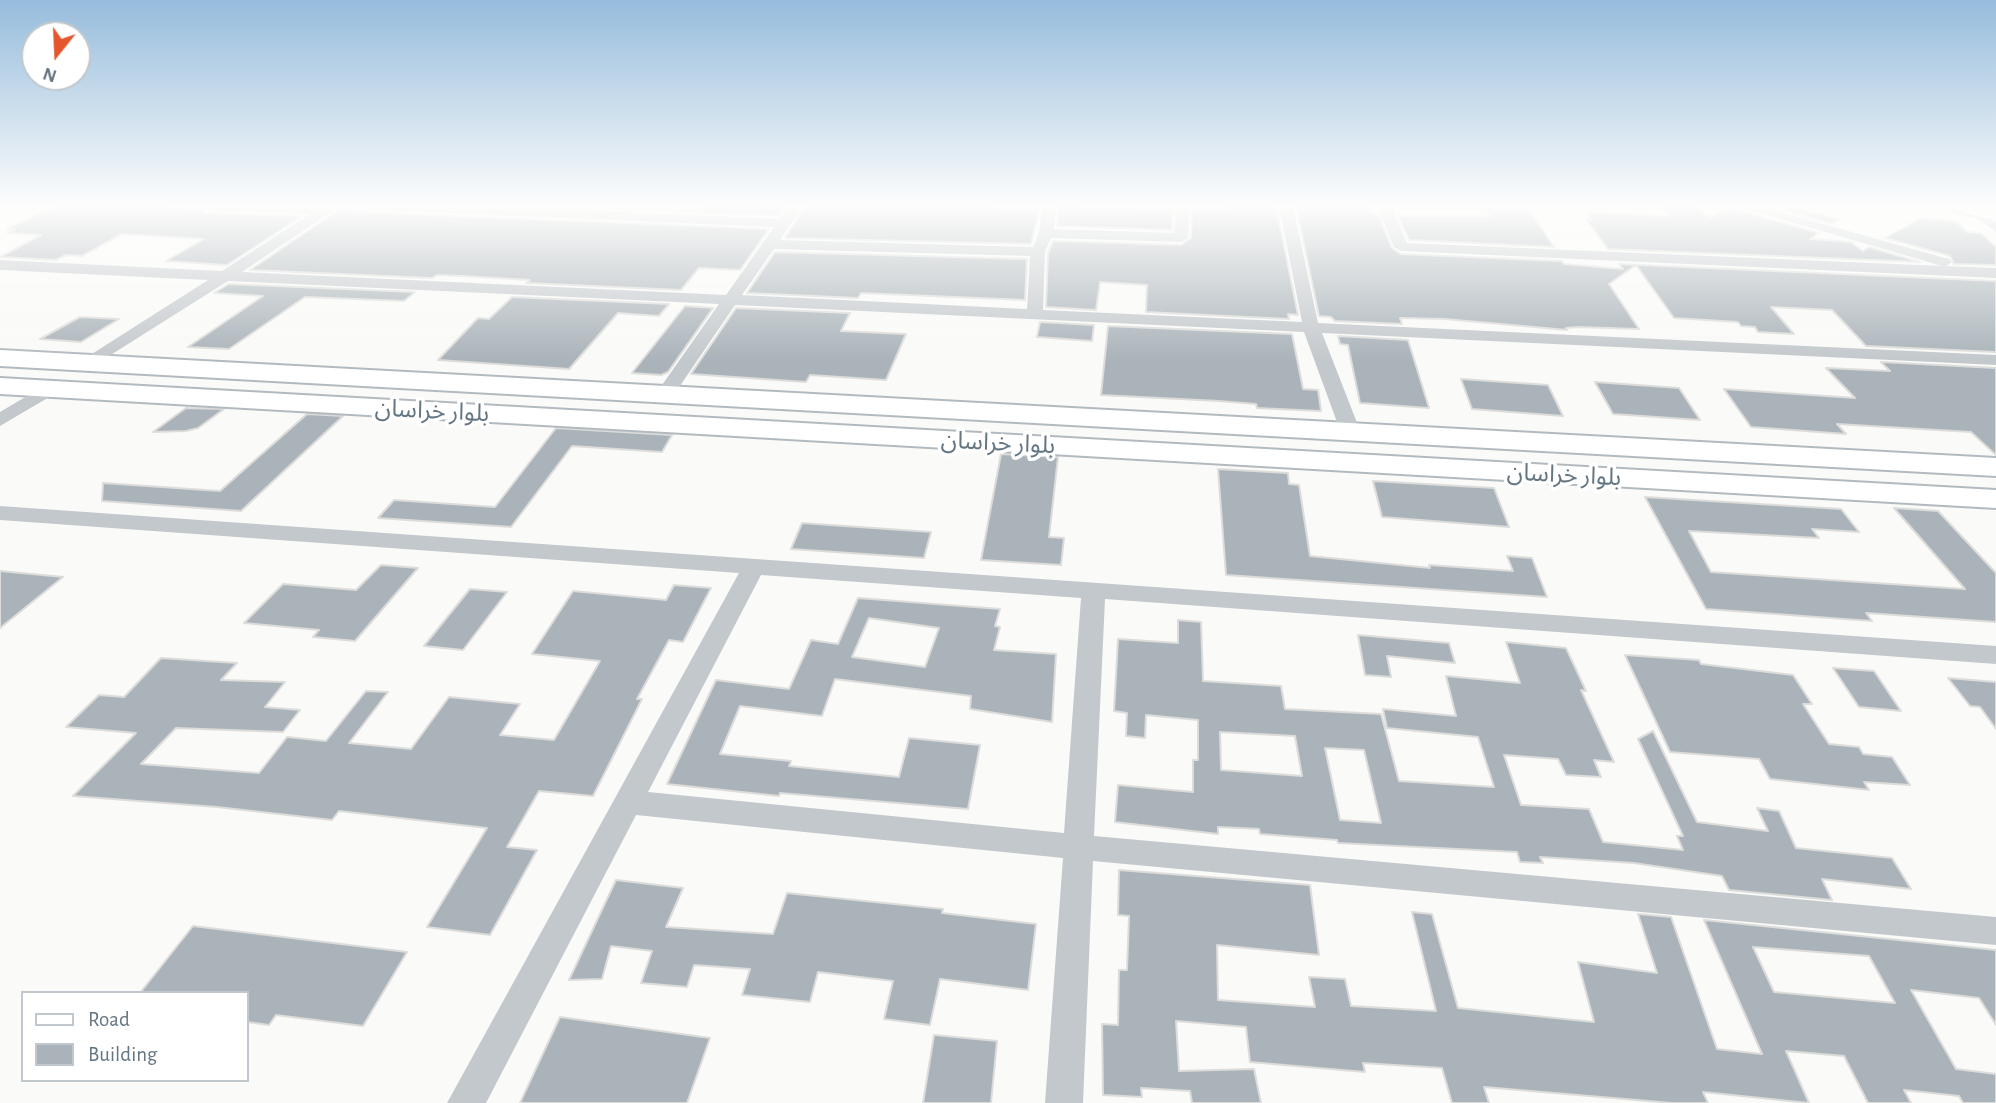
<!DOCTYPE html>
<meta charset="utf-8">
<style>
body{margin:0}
#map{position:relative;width:1996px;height:1103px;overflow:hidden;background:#fafaf8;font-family:"Alegreya Sans",sans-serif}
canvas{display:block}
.legend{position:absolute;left:21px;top:991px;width:228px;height:91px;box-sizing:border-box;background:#fff;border:2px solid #c1c8cd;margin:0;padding:9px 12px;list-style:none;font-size:21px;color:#657683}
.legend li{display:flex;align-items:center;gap:14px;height:35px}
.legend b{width:35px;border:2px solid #c1c8cd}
.north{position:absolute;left:21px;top:21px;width:70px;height:70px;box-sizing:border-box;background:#fff;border:2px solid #c1c8cd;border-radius:50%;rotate:198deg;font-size:19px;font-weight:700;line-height:28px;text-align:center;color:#657683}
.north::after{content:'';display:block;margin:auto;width:24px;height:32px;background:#e4572e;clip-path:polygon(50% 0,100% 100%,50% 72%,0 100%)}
</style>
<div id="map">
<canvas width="1996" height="1103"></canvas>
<ul class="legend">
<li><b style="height:9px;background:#fff"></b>Road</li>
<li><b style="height:19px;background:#aab3b9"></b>Building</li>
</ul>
<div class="north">N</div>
</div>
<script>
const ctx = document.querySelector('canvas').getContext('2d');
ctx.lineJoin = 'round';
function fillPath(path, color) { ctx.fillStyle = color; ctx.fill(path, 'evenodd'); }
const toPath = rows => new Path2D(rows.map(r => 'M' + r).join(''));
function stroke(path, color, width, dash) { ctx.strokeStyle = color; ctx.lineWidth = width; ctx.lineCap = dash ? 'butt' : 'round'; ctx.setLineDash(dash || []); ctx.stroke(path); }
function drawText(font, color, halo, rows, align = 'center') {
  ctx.font = font + ' "Alegreya Sans","Noto Sans Arabic",sans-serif'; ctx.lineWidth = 7; ctx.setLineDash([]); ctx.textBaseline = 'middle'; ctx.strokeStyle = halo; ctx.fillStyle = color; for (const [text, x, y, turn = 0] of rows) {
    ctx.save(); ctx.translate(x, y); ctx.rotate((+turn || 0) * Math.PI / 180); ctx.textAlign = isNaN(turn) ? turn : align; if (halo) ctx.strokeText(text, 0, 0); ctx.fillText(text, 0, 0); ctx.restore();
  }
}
const building = toPath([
 [55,206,159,206,198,208,206,213,302,216,227,265,166,261,204,239,122,234,82,256,66,255,56,260,0,257,41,235,7,233,15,229,7,229,55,206],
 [551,206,702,210,705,206,786,206,779,216,551,206],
 [805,206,985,206,1039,210,1031,244,785,238,805,206],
 [1059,206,1173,208,1172,230,1057,226,1059,206],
 [1224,206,1276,206,1298,315,1288,314,1289,319,1146,312,1147,285,1100,282,1096,310,1046,307,1048,253,1053,241,1181,245,1191,238,1192,208,1225,210,1224,206],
 [1296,206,1369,206,1372,214,1378,214,1392,248,1401,254,1562,261,1564,264,1623,269,1619,264,1996,281,1996,352,1866,346,1832,310,1771,307,1794,334,1758,332,1755,327,1741,326,1738,322,1674,318,1636,265,1609,284,1639,329,1578,327,1566,328,1567,330,1445,319,1400,318,1402,324,1335,321,1331,317,1319,316,1296,206],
 [1660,206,1697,206,1709,218,1729,208,1819,233,1810,239,1851,242,1863,251,1869,247,1920,262,1608,249,1586,219,1591,220,1586,212,1669,216,1660,206],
 [1790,206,1839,219,1832,224,1783,210,1790,206],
 [1484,207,1529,209,1554,247,1409,240,1398,216,1490,216,1484,207],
 [340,209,382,213,769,229,740,270,699,268,681,290,526,283,530,280,462,276,437,275,432,278,250,270,340,209],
 [1921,218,1957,222,1967,232,1981,233,1996,247,1996,265,1954,264,1950,256,1885,238,1921,218],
 [775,252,1027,259,1025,300,861,293,858,298,747,293,775,252],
 [229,284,415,292,404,301,305,297,229,349,188,347,263,296,214,293,229,284],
 [512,297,669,304,659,316,618,313,569,369,438,360,478,318,489,319,512,297],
 [685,306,713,308,668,372,661,375,632,373,685,306],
 [736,308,850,313,841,331,906,334,886,380,810,375,806,382,691,374,736,308],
 [80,317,119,319,81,342,40,339,80,317],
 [1040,322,1094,325,1092,341,1037,337,1040,322],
 [1108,326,1292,334,1303,389,1318,390,1321,411,1257,408,1256,404,1219,401,1101,395,1108,326],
 [1338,336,1408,340,1429,408,1360,403,1348,345,1340,344,1338,336],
 [1881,362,1996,368,1996,455,1971,432,1837,424,1846,434,1751,427,1724,389,1855,398,1826,368,1890,371,1881,362],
 [1461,379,1548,385,1563,416,1472,409,1461,379],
 [1595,382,1679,388,1700,420,1613,414,1595,382],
 [186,408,224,409,198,428,186,431,153,432,186,408],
 [307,414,343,416,241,511,102,501,103,483,220,491,307,414],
 [556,428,672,435,662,452,572,446,511,527,378,518,394,500,495,507,556,428],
 [1001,454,1058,457,1049,537,1064,538,1061,565,981,560,1001,454],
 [1218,469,1288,473,1289,484,1299,485,1310,556,1430,568,1429,565,1513,571,1507,556,1532,558,1547,597,1226,575,1218,469],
 [1373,481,1494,488,1509,527,1382,517,1373,481],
 [1645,497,1841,509,1859,532,1812,529,1819,538,1689,531,1711,572,1965,589,1894,508,1938,511,1996,573,1996,622,1866,613,1872,621,1706,609,1645,497],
 [802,523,931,532,924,558,791,549,802,523],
 [381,565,418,568,355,641,313,637,319,630,244,623,283,584,356,590,381,565],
 [0,571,63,577,0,628,0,571],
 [674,585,711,588,683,642,669,640,637,699,642,699,593,796,539,791,507,847,537,850,490,935,427,927,487,828,339,811,332,820,217,807,73,796,136,733,66,727,99,695,124,697,161,658,237,663,221,680,285,682,265,707,300,710,283,732,176,728,141,764,259,773,287,737,326,741,366,691,388,692,349,743,411,749,449,697,520,704,500,735,554,740,600,661,532,654,573,591,666,600,674,585],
 [470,589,507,592,463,650,424,646,470,589],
 [858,598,1000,609,995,626,1000,627,994,650,1056,654,1052,722,970,709,971,696,835,679,822,716,740,706,720,754,791,761,789,766,899,777,909,738,980,745,968,809,780,793,779,796,667,784,716,680,789,689,811,640,838,644,858,598],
 [869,618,939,628,925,667,852,657,869,618],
 [1178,620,1201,622,1203,681,1281,686,1285,709,1381,714,1399,781,1494,787,1478,737,1387,728,1383,709,1456,716,1446,676,1520,683,1506,642,1566,648,1586,691,1581,690,1614,762,1594,760,1601,777,1566,775,1558,759,1504,755,1521,805,1589,809,1603,842,1683,850,1677,836,1683,836,1638,739,1653,731,1697,822,1768,831,1757,808,1779,811,1796,848,1892,858,1911,889,1822,879,1832,900,1729,890,1722,876,1634,863,1540,857,1543,863,1520,862,1517,852,1338,843,1337,840,1260,834,1259,829,1218,827,1218,834,1115,822,1118,785,1193,792,1193,760,1198,760,1198,720,1146,715,1145,738,1126,736,1127,713,1114,711,1118,639,1178,643,1178,620],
 [1220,732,1295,736,1302,776,1221,770,1220,732],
 [1325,748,1364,750,1381,823,1340,820,1325,748],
 [1358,635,1449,643,1455,663,1387,656,1391,677,1365,675,1358,635],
 [1625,655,1699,660,1701,664,1793,675,1812,704,1803,704,1829,744,1859,747,1863,754,1892,757,1910,785,1864,782,1869,790,1770,779,1759,759,1670,752,1625,655],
 [1833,668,1874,671,1901,711,1859,707,1833,668],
 [1948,678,1996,682,1996,729,1980,707,1970,706,1948,678],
 [1119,870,1310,885,1319,955,1217,945,1218,1000,1315,1007,1309,977,1345,979,1351,1006,1436,1011,1412,912,1432,914,1458,1008,1594,1022,1578,962,1657,973,1638,914,1671,917,1717,1049,1762,1054,1704,920,1996,950,1996,1025,1979,998,1911,990,1956,1069,1996,1074,1996,1103,1963,1103,1959,1096,1904,1090,1911,1103,1868,1103,1844,1056,1786,1051,1809,1103,1703,1092,1708,1103,1672,1103,1484,1087,1489,1103,1452,1103,1442,1068,1363,1063,1365,1072,1250,1062,1246,1027,1176,1021,1179,1071,1254,1069,1261,1103,1192,1103,1190,1091,1141,1088,1142,1097,1103,1095,1102,1024,1118,1025,1119,970,1127,970,1129,916,1118,915,1119,870],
 [1753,947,1869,956,1895,1003,1774,992,1753,947],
 [616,880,683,888,666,927,773,934,787,893,943,909,942,913,1036,924,1028,990,940,979,930,1025,884,1019,893,981,818,972,810,1002,742,995,750,969,694,965,687,987,641,983,652,951,611,946,602,979,569,980,616,880],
 [193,926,407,952,363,1026,276,1015,269,1025,247,1022,247,993,140,993,193,926],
 [560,1017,710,1038,687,1103,520,1103,560,1017],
 [934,1035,997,1041,991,1103,923,1103,934,1035]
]);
fillPath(building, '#aab3b9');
stroke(building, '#dcdcda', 2);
const secondary = toPath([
 [0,350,1996,458,1996,476,0,366,0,350],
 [0,378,1996,490,1996,508,0,394,0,378]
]);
const highway = toPath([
 [1953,206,1996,207,1996,221,1956,211,1953,206]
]);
stroke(secondary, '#b3babf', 4);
stroke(highway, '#b4b9bd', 4);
fillPath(toPath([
 [199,206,340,206,242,272,726,295,774,227,382,210,375,206,486,206,780,219,789,206,803,206,780,240,1033,247,1039,233,1042,206,1056,206,1054,229,1174,233,1176,206,1190,206,1188,238,1181,242,1051,238,1045,252,1043,310,1302,322,1279,206,1293,206,1318,323,1996,355,1996,365,1322,333,1361,433,1351,439,1341,433,1304,332,735,305,671,399,664,401,655,395,719,304,228,281,90,368,81,363,84,359,208,280,0,270,0,260,222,271,310,214,206,210,199,206],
 [774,249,1030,256,1027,309,742,295,774,249],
 [1377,206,1391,206,1407,243,1942,266,1736,206,1759,206,1949,259,1952,262,1946,266,1996,268,1996,278,1401,251,1394,247,1377,206],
 [1961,206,1977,206,1996,221,1996,232,1961,206],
 [49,383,56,385,58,389,56,393,0,426,0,412,49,383],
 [0,506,1996,646,1996,664,1105,599,1094,836,1996,917,1996,945,1093,861,1083,1103,1045,1103,1063,858,636,815,486,1103,447,1103,739,573,0,520,0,506],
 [761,575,1081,598,1064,833,648,792,761,575]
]), '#c3c8cc');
fillPath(secondary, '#fff');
fillPath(highway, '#fff');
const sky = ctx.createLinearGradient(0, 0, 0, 361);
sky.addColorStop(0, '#96bcdc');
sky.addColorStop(0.57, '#fdfdfc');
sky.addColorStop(1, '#fdfdfc00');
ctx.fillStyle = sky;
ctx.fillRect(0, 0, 1996, 361);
drawText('24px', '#657683', '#fff', [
 ["بلوار خراسان",432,411,3],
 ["بلوار خراسان",998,443,3],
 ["بلوار خراسان",1564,475,3]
]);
</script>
